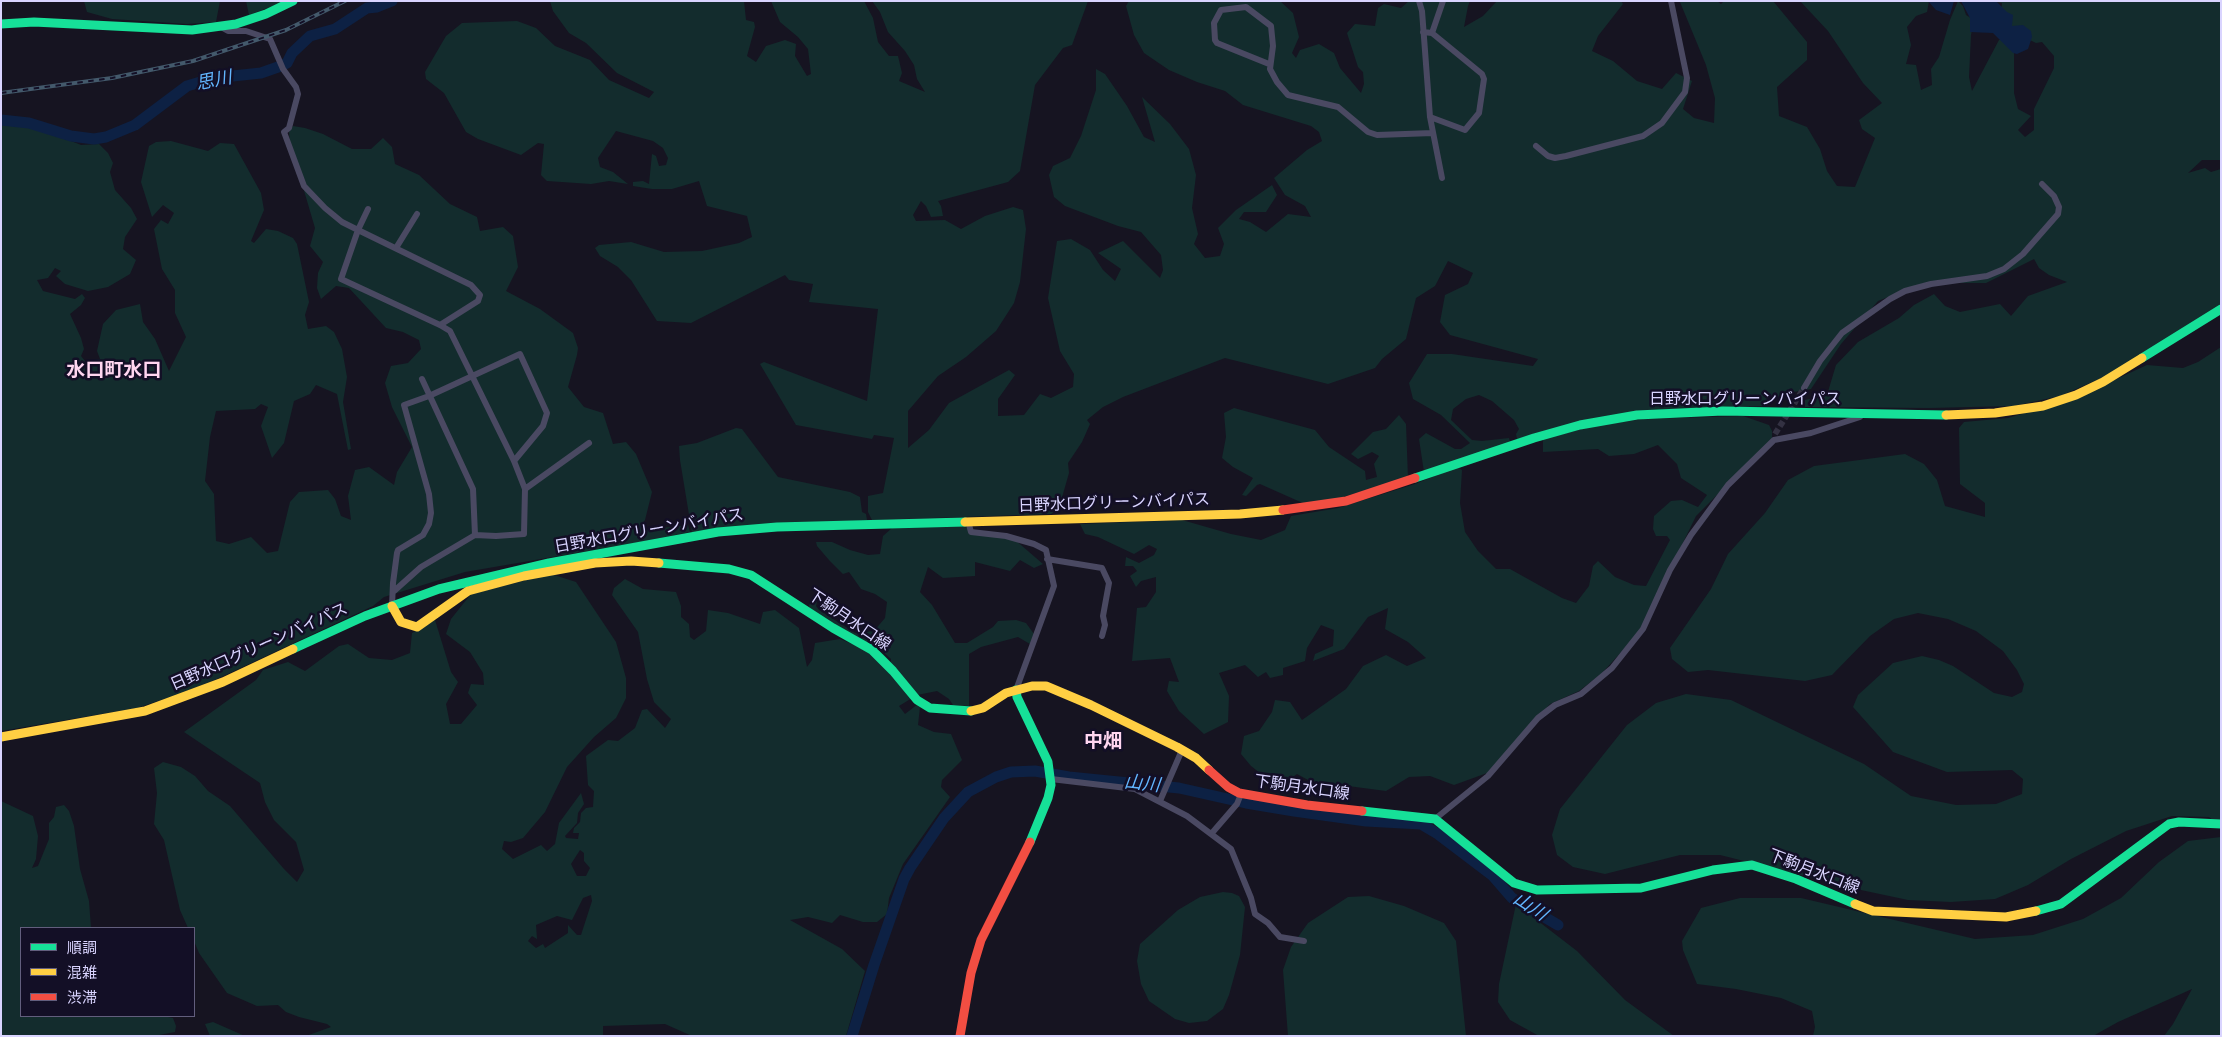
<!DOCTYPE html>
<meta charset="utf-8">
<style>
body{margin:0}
#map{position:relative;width:2222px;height:1037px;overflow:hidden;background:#161421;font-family:"PT Sans","Noto Sans JP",sans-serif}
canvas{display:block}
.frame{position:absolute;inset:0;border:2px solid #d9d4ff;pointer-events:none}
.legend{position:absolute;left:20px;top:927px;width:175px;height:90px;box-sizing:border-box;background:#130f26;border:1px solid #625e7d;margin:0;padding:6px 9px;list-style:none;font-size:15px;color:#d9d4ff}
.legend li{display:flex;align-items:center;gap:10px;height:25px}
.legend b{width:25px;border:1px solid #625e7d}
</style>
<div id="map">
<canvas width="2222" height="1037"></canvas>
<div class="frame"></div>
<ul class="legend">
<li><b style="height:6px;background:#16e098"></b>順調</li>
<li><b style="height:6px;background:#ffcf43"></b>混雑</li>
<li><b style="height:6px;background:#f24e42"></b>渋滞</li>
</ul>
</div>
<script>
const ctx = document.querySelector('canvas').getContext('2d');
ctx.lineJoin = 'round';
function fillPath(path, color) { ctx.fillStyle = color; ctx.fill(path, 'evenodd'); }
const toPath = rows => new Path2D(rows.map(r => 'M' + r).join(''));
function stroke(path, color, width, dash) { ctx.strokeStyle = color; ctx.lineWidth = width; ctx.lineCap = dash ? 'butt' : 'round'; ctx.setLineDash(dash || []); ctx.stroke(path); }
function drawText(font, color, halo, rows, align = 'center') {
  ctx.font = font + ' "PT Sans","Noto Sans JP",sans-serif'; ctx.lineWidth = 5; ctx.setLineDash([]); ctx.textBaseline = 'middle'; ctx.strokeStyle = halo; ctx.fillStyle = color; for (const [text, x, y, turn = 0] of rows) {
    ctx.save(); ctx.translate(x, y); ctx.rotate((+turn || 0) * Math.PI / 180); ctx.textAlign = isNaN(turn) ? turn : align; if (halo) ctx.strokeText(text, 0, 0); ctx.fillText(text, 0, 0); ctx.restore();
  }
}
fillPath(toPath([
 [84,1,220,1,216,22,187,24,112,19,87,12],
 [246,1,286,1,249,15],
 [550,1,744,1,746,20,754,22,755,27,747,56,756,62,766,46,785,40,796,44,795,56,807,76,811,74,808,49,798,37,780,22,771,1,864,1,873,18,878,42,889,56,898,56,902,73,899,81,925,92,917,79,914,65,905,51,888,32,880,12,872,1,1088,1,1072,45,1063,48,1035,85,1020,171,1008,182,938,201,941,206,943,216,931,217,926,206,921,201,913,215,916,221,945,220,961,229,985,216,1013,207,1023,210,1026,229,1020,282,1014,303,996,331,966,357,938,376,908,411,908,448,929,430,949,403,1009,370,1015,375,998,399,998,416,1024,415,1040,394,1051,398,1073,387,1074,374,1060,351,1048,298,1057,241,1071,239,1090,250,1103,270,1115,281,1121,269,1098,253,1123,241,1160,278,1163,270,1161,255,1141,232,1118,226,1065,206,1054,197,1049,175,1053,166,1070,158,1081,136,1096,90,1096,69,1105,74,1127,106,1144,137,1155,142,1142,97,1170,124,1189,149,1196,175,1192,208,1198,234,1194,244,1205,258,1220,256,1224,244,1218,228,1236,210,1272,185,1277,195,1266,212,1244,212,1239,219,1250,222,1266,232,1288,214,1311,217,1305,206,1285,195,1274,178,1307,150,1322,141,1319,132,1311,126,1243,105,1225,91,1197,82,1169,70,1144,53,1134,35,1126,6,1129,1,1280,1,1293,13,1299,37,1292,53,1296,58,1300,50,1319,44,1334,53,1340,68,1361,93,1364,84,1363,72,1358,67,1347,33,1355,24,1375,26,1378,8,1384,4,1401,8,1409,1,1470,1,1468,6,1464,27,1483,16,1497,1,1621,1,1623,4,1598,36,1592,51,1613,61,1637,81,1662,89,1676,73,1692,81,1683,109,1694,118,1714,123,1715,98,1706,65,1680,2,1717,1,1721,4,1724,1,1773,1,1807,42,1807,60,1777,87,1779,116,1807,127,1820,149,1827,171,1837,186,1855,187,1875,138,1862,129,1859,120,1882,103,1863,83,1828,31,1800,1,1929,1,1927,12,1916,16,1907,27,1911,45,1906,64,1916,65,1921,90,1932,85,1931,69,1939,57,1950,20,1958,1,1963,6,1966,15,1974,20,1971,35,1969,77,1972,91,1999,40,2006,38,2014,53,2014,93,2018,109,2031,116,2018,130,2025,137,2034,130,2034,109,2054,68,2054,56,2042,42,2036,43,2007,29,2001,13,2002,3,1990,1,2221,1,2221,160,2202,160,2188,173,2205,168,2211,172,2221,169,2221,305,2106,376,2060,396,2014,406,1929,408,1805,407,1805,400,1827,395,1836,365,1858,342,1899,318,1914,305,1934,294,1945,306,1960,312,2000,304,2011,316,2028,296,2067,282,2049,275,2039,268,2034,259,1986,283,1924,283,1878,301,1841,344,1811,389,1782,394,1767,406,1659,410,1517,439,1516,434,1519,429,1514,420,1492,401,1479,395,1466,399,1453,409,1451,420,1472,440,1482,441,1509,438,1510,442,1424,472,1419,439,1426,433,1455,449,1461,449,1470,443,1441,415,1413,399,1409,383,1427,354,1452,354,1533,366,1538,359,1450,335,1440,322,1445,295,1468,284,1473,273,1448,261,1435,286,1416,298,1406,339,1382,359,1375,368,1328,384,1225,358,1123,397,1103,407,1087,420,1090,424,1082,442,1068,463,1069,473,1059,508,1051,514,872,520,868,512,868,496,883,493,894,438,874,435,872,439,796,425,760,364,764,362,867,401,878,309,809,302,813,284,789,280,785,275,691,323,657,321,631,280,618,267,600,256,595,248,599,245,631,242,664,252,702,251,739,243,752,237,747,216,707,206,699,181,672,189,652,189,633,186,633,182,643,181,649,184,652,154,656,156,659,166,666,165,668,158,663,148,653,141,616,131,598,158,600,167,613,172,628,184,609,181,591,184,547,181,541,175,544,144,538,143,521,155,478,139,466,132,444,93,426,79,425,72,446,36,462,23,517,21,536,28,555,46,590,60,609,80,649,98,654,92,617,73,586,43,569,33,553,11],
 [1,122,31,125,81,145,99,144,108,153,113,163,110,172,115,190,131,208,137,219,125,237,123,249,136,260,130,274,108,287,88,291,65,284,56,276,61,271,55,268,48,278,37,280,43,291,75,299,82,294,85,298,81,305,70,314,81,338,84,349,81,356,85,361,100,359,97,351,103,324,116,310,140,304,143,322,155,339,169,371,186,337,175,313,175,290,162,269,154,229,161,220,168,224,174,213,163,205,152,217,141,182,149,146,156,142,171,141,208,151,220,143,234,144,261,193,264,210,251,241,254,243,266,229,278,231,293,238,297,244,309,302,305,315,308,329,326,326,334,332,342,349,347,377,343,402,351,449,348,450,337,394,316,385,310,394,294,401,284,443,272,458,261,426,268,407,261,404,255,409,216,411,210,437,205,481,214,494,216,541,229,544,251,537,267,553,278,551,290,502,299,492,328,490,335,499,341,516,351,520,348,496,355,470,369,467,394,485,397,472,412,447,392,407,385,383,391,366,408,363,421,349,419,340,403,332,386,328,349,288,336,286,321,299,317,288,318,273,323,262,310,246,315,228,290,143,289,132,293,126,305,128,323,134,352,149,371,149,383,138,392,147,395,164,419,175,450,204,477,217,480,231,503,227,513,236,518,267,506,291,540,309,573,333,578,348,577,355,568,387,584,407,603,413,613,444,626,442,636,454,652,492,645,520,641,526,642,530,688,525,690,532,640,542,465,572,384,597,373,606,217,679,179,694,137,708,1,731],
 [2221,347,2221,827,2209,817,2172,816,2126,831,2071,859,2028,885,1995,899,1951,902,1908,900,1861,890,1720,855,1680,855,1605,874,1573,867,1557,855,1552,835,1560,809,1627,725,1656,703,1686,694,1731,700,1864,764,1911,796,1956,805,1996,804,2022,794,2023,779,2012,770,1947,772,1893,752,1853,707,1858,695,1893,663,1922,656,1939,660,1953,666,1994,693,2012,697,2022,692,2024,684,2017,670,2003,651,1976,631,1948,619,1918,613,1894,619,1870,636,1832,675,1805,681,1708,670,1688,672,1672,659,1670,648,1711,589,1728,554,1765,513,1788,480,1814,466,1905,454,1924,464,1937,480,1945,506,1985,517,1985,503,1960,484,1959,428,1964,422,2008,418,2075,398,2147,365,2183,368,2198,362],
 [1234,408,1315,430,1329,447,1365,471,1366,480,1377,477,1374,464,1379,456,1372,452,1358,459,1351,454,1373,432,1386,429,1399,415,1406,424,1408,478,1336,499,1305,504,1260,484,1257,485,1246,496,1242,495,1253,478,1233,467,1222,458,1226,437,1224,413],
 [1743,416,1769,425,1772,431,1772,440,1696,516,1639,633,1601,674,1579,691,1550,704,1487,773,1454,785,1430,776,1409,777,1386,791,1310,781,1297,774,1278,787,1251,766,1241,754,1244,736,1259,731,1272,712,1275,700,1290,702,1302,720,1346,689,1363,666,1386,655,1407,666,1426,658,1408,642,1385,629,1388,608,1368,617,1344,649,1313,661,1315,654,1333,646,1334,630,1321,625,1307,648,1305,661,1283,668,1283,675,1270,678,1266,672,1258,677,1245,665,1219,673,1229,696,1228,722,1204,734,1179,711,1167,691,1169,681,1179,682,1170,658,1132,661,1137,608,1146,607,1156,592,1156,577,1141,581,1136,587,1130,576,1137,571,1133,566,1125,566,1126,557,1139,563,1154,555,1157,549,1149,545,1134,554,1098,537,1085,534,1080,524,1182,520,1231,534,1261,540,1285,530,1291,516,1338,508,1415,484,1457,467,1462,470,1460,503,1465,532,1478,551,1496,569,1510,569,1562,598,1576,603,1589,586,1593,566,1598,561,1615,577,1634,585,1646,586,1670,540,1667,536,1656,536,1653,529,1654,516,1671,501,1682,500,1698,507,1707,495,1681,478,1677,464,1658,445,1634,454,1609,456,1598,449,1543,452,1543,439,1594,426,1643,419],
 [736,428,742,429,778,477,850,492,860,497,862,512,866,514,867,520,692,533,680,460,679,446,697,443],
 [953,523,982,533,1014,539,1043,564,1034,568,1020,560,1010,571,975,562,975,576,943,578,928,567,920,592,932,605,955,643,967,643,993,627,998,621,1016,620,1026,623,1034,634,1030,644,1018,637,981,647,969,654,969,706,953,705,949,699,937,691,917,695,899,706,905,714,918,704,920,707,918,725,934,732,951,734,962,760,942,780,941,787,950,797,903,864,889,898,887,914,877,922,863,922,840,915,832,923,808,917,790,920,842,949,865,971,846,1036,692,1036,665,1024,603,1026,603,1036,306,1036,331,1027,327,1024,299,1017,286,1012,278,1005,257,1006,227,993,199,953,194,941,194,928,188,928,180,910,164,840,154,824,157,793,154,768,163,762,181,767,195,776,208,791,230,806,284,869,297,882,304,870,296,842,274,820,265,802,260,783,184,732,256,680,263,670,288,662,305,671,339,646,348,644,369,658,392,660,410,653,412,633,435,620,451,672,458,682,446,704,450,724,461,724,477,705,468,693,471,684,484,685,483,673,470,652,446,634,451,619,471,594,551,574,576,582,616,642,626,678,626,698,616,718,594,737,567,767,545,812,523,838,511,842,504,841,502,849,513,859,541,845,547,851,555,844,559,823,581,793,584,804,578,813,577,823,565,836,566,838,578,839,579,833,573,833,574,828,580,822,581,813,586,808,593,807,594,791,588,785,586,756,608,740,618,741,635,728,642,710,647,709,665,728,671,719,654,702,647,679,638,632,612,595,614,588,625,579,643,589,676,592,681,606,681,617,689,624,690,637,694,640,706,631,708,610,728,613,760,624,763,612,775,610,799,628,807,667,812,660,815,643,840,639,872,652,883,654,891,662,891,659,882,651,872,647,810,609,809,605,818,597,816,606,819,610,855,633,874,631,885,618,887,602,875,594,861,589,849,572,843,574,829,560,817,546,816,542,832,542,850,550,868,555,880,554,883,536,892,528],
 [580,850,584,853,584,861,590,868,586,876,577,876,571,864],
 [591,895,592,901,581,935,577,935,568,925,568,933,545,948,543,944,536,948,528,941,532,936,537,939,536,925,557,916,572,920,583,898],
 [1,801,33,816,38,836,36,859,32,868,38,866,49,839,49,823,54,817,56,807,64,805,69,811,74,826,80,869,89,901,91,928,21,928,21,1016,163,1016,173,1018,176,1026,175,1032,154,1036,1,1036],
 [2221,837,2221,1036,2164,1036,2173,1024,2192,989,2118,1022,2093,1036,1813,1036,1815,1027,1812,1011,1781,998,1736,989,1697,984,1683,950,1682,941,1701,908,1740,898,1801,898,1975,939,2033,935,2083,919,2121,898,2159,862,2188,841],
 [1223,892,1232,893,1239,896,1245,907,1240,955,1229,995,1223,1009,1207,1021,1189,1023,1175,1019,1149,1001,1141,984,1137,961,1140,944,1178,910,1200,897],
 [1369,896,1404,906,1444,923,1456,941,1466,1036,1288,1036,1283,970,1291,947,1308,923,1348,897],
 [1516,904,1577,951,1625,1000,1674,1036,1539,1036,1510,1020,1498,1002,1499,984],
 [213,1022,245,1036,210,1036,205,1024]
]), '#132c2d');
fillPath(toPath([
 [1928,1,1954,1,1950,15,1936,10],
 [1961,1,1996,1,2007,12,2013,15,2012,26,2023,25,2031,31,2032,37,2028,49,2017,54,2013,53,1993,33,1970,32,1970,18]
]), '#0d2144');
stroke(toPath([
 [1,120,29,123,71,136,94,139,106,137,135,125,187,86,214,78,261,73,278,67,287,63,292,53,310,36,335,29,367,8,377,7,392,1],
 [852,1036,874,965,904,879,910,868,944,818,968,792,996,777,1011,772,1035,771,1069,777,1179,788,1246,803,1294,811,1366,821,1421,824,1438,834,1492,875,1512,898,1558,925]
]), '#0d2144', 11);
stroke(toPath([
 [1775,434,1804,388]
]), '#333142', 6, [6, 3]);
stroke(toPath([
 [1419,1,1422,11,1430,117,1442,178],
 [221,27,228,31,246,31,270,39,283,69,296,87,298,94,289,128,284,132,304,186,325,208,342,222,358,230,471,285,480,295,478,301,440,325],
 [1423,32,1432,33,1482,74,1484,79,1479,113,1465,130,1430,117],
 [1432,33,1443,1],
 [1269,64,1217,43,1215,40,1214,23,1221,10,1246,7,1271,26,1273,46,1270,69,1277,82,1288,95,1338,107,1368,132,1377,135,1433,133],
 [1536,146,1548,156,1555,158,1566,156,1643,136,1662,123,1685,92,1687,78,1671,1],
 [368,209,358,230,341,279,440,325,450,331,514,461,525,489,524,534,496,536,475,535,421,567,393,592],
 [396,248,417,214],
 [422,379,473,489,475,535],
 [1804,388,1820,361,1842,333,1890,299,1905,291,1931,284,1987,276,2004,269,2023,254,2058,214,2059,207,2054,196,2042,184],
 [525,489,589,443],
 [968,521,971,532,1006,536,1034,544,1046,550,1054,586,1016,690],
 [1047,559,1102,568,1109,583,1103,616,1105,625,1102,636],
 [392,606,393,583,397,553,398,550,423,535,429,524,431,513,429,494,404,405,429,396,520,354,547,413,543,426,514,461],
 [1051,779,1135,789,1187,816,1231,849,1251,898,1255,914,1268,923,1280,937,1304,941],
 [1160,801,1182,750],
 [1435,819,1488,776,1538,718,1555,705,1581,694,1612,668,1643,629,1670,570,1691,535,1728,485,1774,440,1811,433,1860,417],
 [1212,833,1237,804,1241,794]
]), '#4a4962', 6);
stroke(toPath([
 [1,24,34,22,192,30,236,24,266,14,293,1],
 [2142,358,2221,309],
 [1415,478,1534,438,1580,425,1637,415,1723,411,1946,415],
 [659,563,729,569,751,575,833,628,872,650,893,671,917,700,930,708,971,711],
 [293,649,365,616,439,589,549,563,718,532,777,527,965,522],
 [1016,690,1017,697,1048,762,1051,785,1048,798,1030,842],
 [1362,811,1435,819,1514,883,1537,890,1641,888,1713,870,1752,865,1796,879,1855,904],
 [2036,911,2061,904,2169,824,2179,822,2221,824]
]), '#16e098', 9);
stroke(toPath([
 [1946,415,1995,413,2043,406,2076,395,2103,382,2142,358],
 [965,522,1240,514,1283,510],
 [392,606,401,622,417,627,468,591,524,576,595,563,631,561,659,563],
 [971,711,983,708,1006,693,1032,686,1046,686,1091,705,1177,747,1196,758,1209,770],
 [1,737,145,711,223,682,293,649],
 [1855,904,1873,911,2006,917,2036,911]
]), '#ffcf43', 9);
stroke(toPath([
 [1283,510,1346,501,1415,478],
 [1209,770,1228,787,1239,793,1307,805,1362,811],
 [960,1036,971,973,981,940,1030,842]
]), '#f24e42', 9);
const rail = toPath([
 [1,93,112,78,193,61,286,30,345,1]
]);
stroke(rail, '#43596b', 4);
stroke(rail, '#130f26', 2, [5.5]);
drawText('16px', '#d9d4ff', '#130f26', [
 ["日野水口グリーンバイパス",1745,399],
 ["日野水口グリーンバイパス",1114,503,-2],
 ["日野水口グリーンバイパス",649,531,-10],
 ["下駒月水口線",849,620,34],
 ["日野水口グリーンバイパス",259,647,-24],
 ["下駒月水口線",1302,788,8],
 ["下駒月水口線",1814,872,21]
]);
drawText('italic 18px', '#62b6ff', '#130f26', [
 ["思川",214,81,-11],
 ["山川",1142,784,6],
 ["山川",1530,907,33]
]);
drawText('bold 19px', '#ffd6f0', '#130f26', [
 ["水口町水口",114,371],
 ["中畑",1103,742]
]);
</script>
